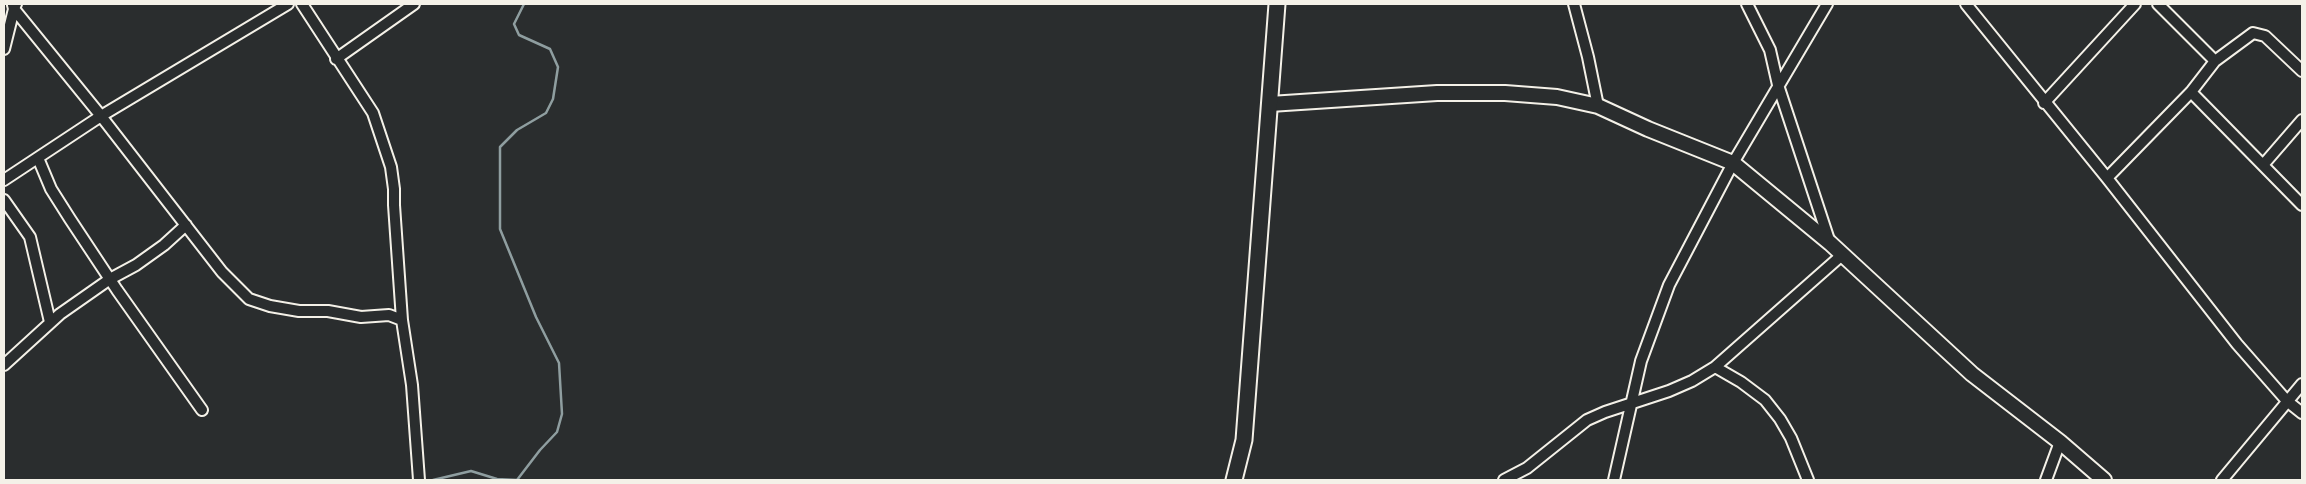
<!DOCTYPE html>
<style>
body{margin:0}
#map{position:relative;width:2306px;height:484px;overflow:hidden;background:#2a2d2e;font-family:Delius,sans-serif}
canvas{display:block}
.frame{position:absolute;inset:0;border:5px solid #f4f1e8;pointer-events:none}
</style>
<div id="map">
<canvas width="2306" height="484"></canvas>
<div class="frame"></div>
</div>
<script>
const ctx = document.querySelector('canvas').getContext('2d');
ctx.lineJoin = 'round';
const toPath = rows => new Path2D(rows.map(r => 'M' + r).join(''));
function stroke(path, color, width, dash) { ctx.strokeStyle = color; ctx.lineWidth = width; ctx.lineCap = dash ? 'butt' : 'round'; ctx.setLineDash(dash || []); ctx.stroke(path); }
stroke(toPath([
 [433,480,471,471,497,479,517,480],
 [517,480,540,450,557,432,562,414,559,363,536,317,500,229,500,147,517,130,546,113,553,99,558,67,550,49,519,35,514,24,524,4]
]), '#8f9ea0', 2.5);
const street = toPath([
 [16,4,14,9,101,116,222,272,249,299,270,306,299,311,328,311,361,317,389,315,402,320],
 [302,4,373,113,391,167,394,189,394,205,402,320,412,385,419,480],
 [1574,4,1588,57,1598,106],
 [1747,4,1770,50,1778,85,1830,243],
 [1966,4,2107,178,2237,344,2287,401,2302,413],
 [2158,4,2215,61],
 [4,49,14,9,13,5],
 [336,59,414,4],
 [2191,92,2302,205],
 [2044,103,2135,4],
 [38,158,51,189,70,219,117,290,202,410],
 [2263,165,2302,120],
 [2107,178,2191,92,2215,61,2253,33,2265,36,2302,71],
 [4,180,101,116,288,4],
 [4,200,30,237,50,322],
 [4,365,60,314,110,279,136,265,164,245,186,225],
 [1715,367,1741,382,1765,400,1780,419,1791,438,1808,480],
 [1504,480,1527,468,1587,420,1605,412,1669,391,1692,381,1715,367,1842,255],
 [1614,480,1641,361,1669,285,1733,163,1827,4],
 [2046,480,2060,442],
 [2222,480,2302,384]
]);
const secondary = toPath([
 [1270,104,1437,93,1505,93,1557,97,1598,106,1648,129,1733,163,1830,243,1972,374,2060,442,2104,480]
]);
const primary = toPath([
 [1234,480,1244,440,1277,4]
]);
stroke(street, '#f4f1e8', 14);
stroke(secondary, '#f4f1e8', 18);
stroke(primary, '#f4f1e8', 19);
stroke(street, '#2a2d2e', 10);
stroke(secondary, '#2a2d2e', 14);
stroke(primary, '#2a2d2e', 15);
</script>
